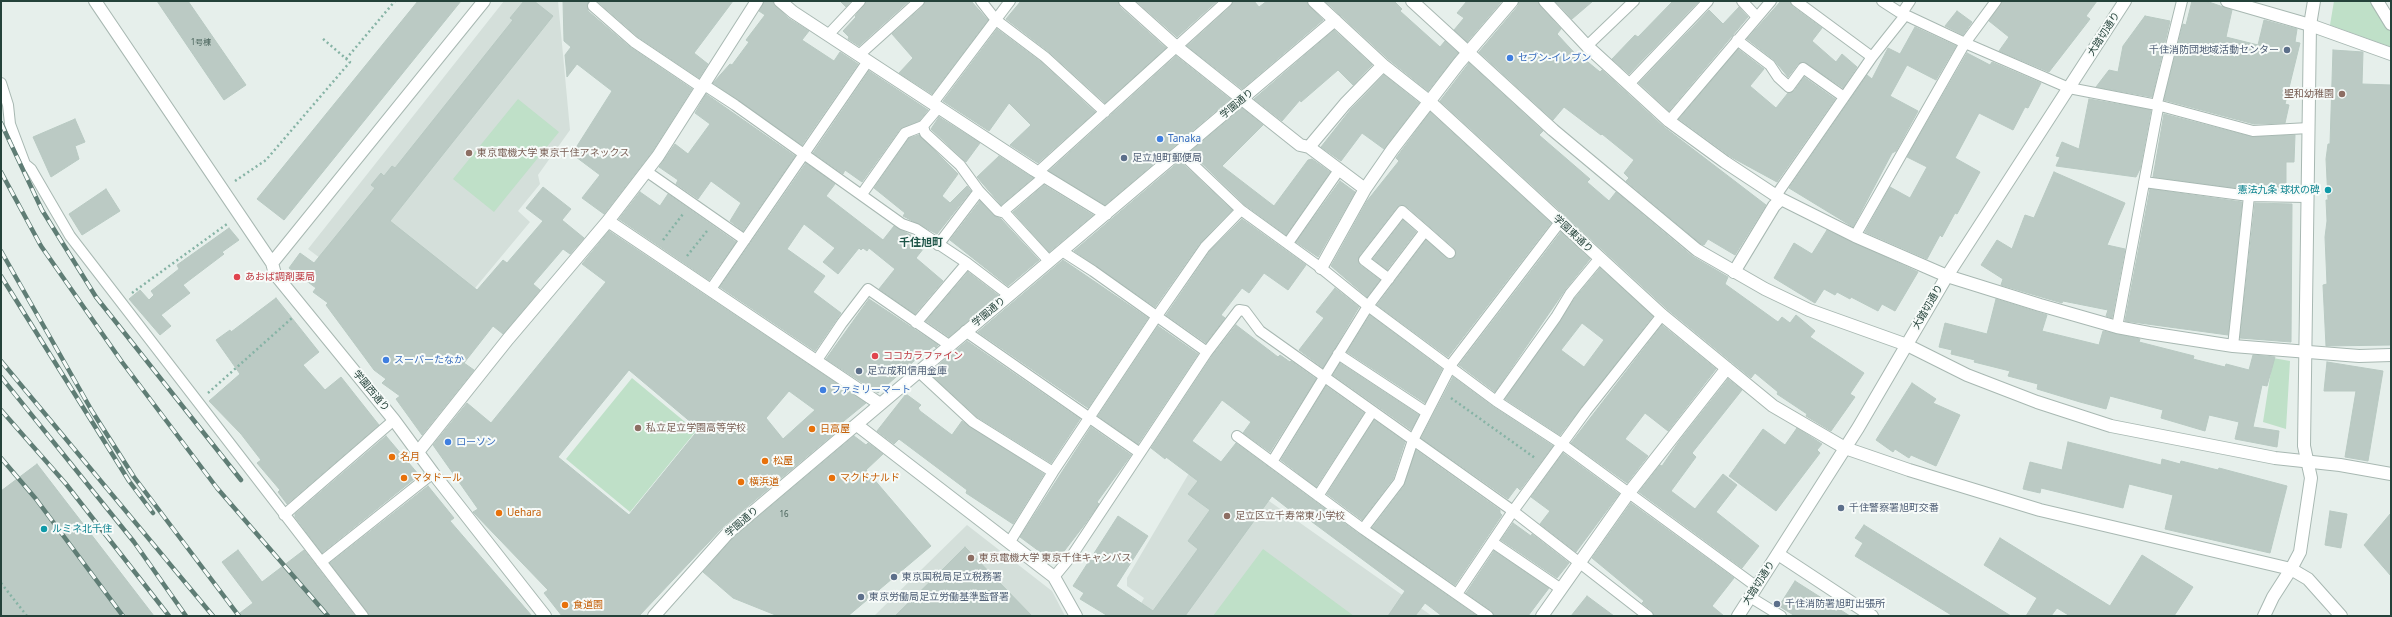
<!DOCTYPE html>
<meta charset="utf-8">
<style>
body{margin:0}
#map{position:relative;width:2392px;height:617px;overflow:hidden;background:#e6efeb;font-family:"Noto Sans",sans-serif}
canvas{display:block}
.frame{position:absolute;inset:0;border:2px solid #24423a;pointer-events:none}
</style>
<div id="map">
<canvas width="2392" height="617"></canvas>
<div class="frame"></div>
</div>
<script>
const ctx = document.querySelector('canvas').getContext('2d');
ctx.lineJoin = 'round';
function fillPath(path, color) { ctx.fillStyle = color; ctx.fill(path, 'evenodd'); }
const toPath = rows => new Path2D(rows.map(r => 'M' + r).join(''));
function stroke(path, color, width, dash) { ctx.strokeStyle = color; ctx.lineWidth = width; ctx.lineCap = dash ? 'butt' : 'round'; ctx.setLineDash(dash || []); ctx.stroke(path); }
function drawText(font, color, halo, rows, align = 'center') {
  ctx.font = font + ' "Noto Sans","Noto Sans JP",sans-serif'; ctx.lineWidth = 4; ctx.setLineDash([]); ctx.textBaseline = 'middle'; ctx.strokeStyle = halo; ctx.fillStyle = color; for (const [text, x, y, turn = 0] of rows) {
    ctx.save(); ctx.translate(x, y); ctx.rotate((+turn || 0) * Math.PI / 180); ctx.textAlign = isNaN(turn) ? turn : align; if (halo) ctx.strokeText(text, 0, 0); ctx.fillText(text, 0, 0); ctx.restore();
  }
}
fillPath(toPath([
 [504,1,558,1,570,130,538,175,540,184,518,211,530,222,431,341,308,249],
 [1201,453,1432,616,1134,616,1144,598,1127,586,1127,578],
 [967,525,1052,591,1065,616,874,616]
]), '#d4dfda');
fillPath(toPath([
 [2334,1,2370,1,2391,31,2391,47,2330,25],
 [518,99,559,132,494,212,453,179],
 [2273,358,2290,361,2286,429,2263,422],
 [632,378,696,431,630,512,566,459],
 [1263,549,1354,616,1213,616]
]), '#bfe0c8');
const building = toPath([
 [157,1,188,1,246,85,224,100,157,1],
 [418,1,461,1,284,220,257,199,418,1],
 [524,1,534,1,553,16,390,221,477,290,503,260,507,263,543,221,526,208,543,187,571,209,562,220,584,238,570,254,563,249,533,284,540,290,503,334,493,326,464,363,474,370,422,435,396,399,400,396,382,383,386,379,374,370,326,305,328,303,313,292,316,288,289,268,300,253,314,263,375,188,371,185,381,173,384,176,392,166,395,168,513,20,510,18,524,1],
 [563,1,589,1,587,5,588,11,630,47,692,89,652,152,604,214,582,198,600,175,572,154,612,91,577,64,567,77,565,55,571,47,564,41,563,1],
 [597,1,733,1,694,53,708,64,699,78,638,37,597,1],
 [764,1,772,1,788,18,809,31,802,40,834,61,840,52,858,64,802,145,713,83,730,64,732,65,749,42,746,40,765,15,759,11,764,1],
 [840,1,851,1,846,7,840,1],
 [866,1,909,1,859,46,848,39,849,37,843,31,856,17,855,16,866,1],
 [925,1,971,1,988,20,932,94,899,73,913,58,892,34,923,6,925,1],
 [1021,1,1118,1,1120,7,1166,48,1105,103,1049,52,1006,19,1021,1],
 [1136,1,1217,1,1177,37,1136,1],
 [1233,1,1254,1,1259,7,1267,1,1307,1,1309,6,1323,20,1242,89,1187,46,1231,6,1233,1],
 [1325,1,1394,1,1402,9,1400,11,1440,47,1445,41,1458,53,1428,91,1388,59,1325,1],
 [1467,1,1502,1,1467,42,1454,30,1464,18,1457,13,1467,1],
 [1519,1,1538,1,1540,6,1561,29,1557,34,1581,60,1583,58,1600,72,1602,70,1664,127,1766,205,1735,255,1708,239,1704,245,1701,244,1626,181,1629,178,1624,173,1634,160,1602,134,1601,135,1564,107,1553,120,1479,52,1518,6,1519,1],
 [1555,1,1593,1,1572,19,1555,1],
 [1673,1,1699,1,1629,74,1612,59,1635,35,1638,37,1673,1],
 [1781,1,1790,1,1792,6,1822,28,1812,41,1836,62,1842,54,1857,67,1843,88,1804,62,1798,64,1788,77,1774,60,1747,39,1781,1],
 [2002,1,2097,1,2086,16,2090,19,2049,72,1999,51,2009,37,1989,21,2002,1],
 [2192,1,2206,1,2232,10,2226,37,2258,45,2264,20,2297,29,2295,42,2300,43,2285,104,2289,105,2285,123,2254,124,2164,100,2183,24,2186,25,2192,1],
 [1739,7,1748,17,1669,111,1639,83,1709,10,1723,24,1739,7],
 [1957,11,1972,22,1963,35,1945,26,1957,11],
 [2145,16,2170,21,2152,97,2096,87,2109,70,2118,72,2123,46,2145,16],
 [1915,27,1956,46,1936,80,1907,65,1890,96,1918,111,1896,151,1892,153,1853,227,1789,188,1867,75,1872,79,1888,48,1900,54,1915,27],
 [997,29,1041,62,1095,112,1038,163,1010,145,1031,125,1009,103,989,131,943,101,997,29],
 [1334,30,1372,65,1353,85,1338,70,1301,102,1300,100,1282,121,1254,99,1334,30],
 [1738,49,1764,69,1750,86,1776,108,1788,93,1794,91,1804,77,1835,99,1777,182,1731,157,1679,119,1738,49],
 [2333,50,2363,52,2362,84,2391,85,2391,345,2326,346,2323,285,2327,284,2325,237,2327,221,2326,200,2328,200,2326,159,2328,144,2330,144,2333,50],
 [1967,53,1990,65,1992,62,2041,83,2028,108,2025,107,2013,130,1979,113,1955,158,1980,172,1957,214,1955,213,1942,237,1940,235,1927,259,1865,232,1890,187,1910,198,1927,167,1907,157,1967,53],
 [1176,56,1230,99,1105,205,1049,171,1176,56],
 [1469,63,1543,131,1539,135,1590,179,1587,182,1609,201,1616,192,1692,256,1728,277,1725,284,1778,322,1782,317,1790,323,1796,315,1815,331,1810,337,1864,373,1850,394,1855,397,1831,431,1806,416,1807,414,1777,394,1778,392,1755,373,1751,378,1667,309,1440,101,1469,63],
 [869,71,928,110,919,121,900,129,862,182,845,170,843,174,813,153,869,71],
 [1384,75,1419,103,1384,149,1362,133,1341,161,1321,147,1351,109,1384,75],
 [706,94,795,156,743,231,730,221,741,203,711,181,698,199,676,184,678,180,659,167,675,144,688,154,710,124,695,113,706,94],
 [2089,99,2151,110,2140,169,2136,177,2056,166,2060,157,2056,156,2062,142,2079,149,2089,99],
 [1242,108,1263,125,1222,166,1274,206,1308,160,1312,159,1330,172,1286,235,1245,205,1190,152,1242,108],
 [1430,112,1551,223,1448,357,1377,305,1426,240,1448,259,1452,259,1456,255,1454,248,1406,206,1400,205,1397,207,1359,256,1360,265,1380,280,1367,297,1331,266,1367,201,1399,161,1396,158,1430,112],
 [2164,114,2252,137,2295,135,2294,162,2286,162,2286,190,2249,190,2153,177,2164,114],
 [939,117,980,143,966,162,931,129,939,117],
 [75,119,85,142,75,146,79,159,51,177,33,137,75,119],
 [919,135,958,174,942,196,950,203,967,186,971,191,937,234,903,216,905,213,874,188,909,138,919,135],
 [999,156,1033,178,1001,205,977,177,999,156],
 [1180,161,1232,210,1200,243,1155,307,1074,251,1180,161],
 [806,163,835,184,826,196,883,240,894,226,927,244,916,258,943,281,915,314,879,289,895,269,869,248,867,251,863,248,861,250,859,248,838,274,823,262,835,248,804,224,787,249,825,276,813,292,841,313,815,351,720,287,806,163],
 [2054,172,2125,203,2107,245,2125,249,2112,318,2106,316,2108,310,2063,301,2062,303,2001,285,2003,279,1981,265,1997,240,2012,249,2025,215,2034,218,2054,172],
 [1340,181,1355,192,1318,257,1296,242,1340,181],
 [1044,185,1093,215,1049,252,1013,212,1044,185],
 [106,189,120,211,82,235,69,214,106,189],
 [2150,189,2242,202,2228,335,2125,321,2150,189],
 [640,192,660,206,668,194,736,242,709,280,619,219,640,192],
 [980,201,993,215,1001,219,1039,260,1008,286,950,240,980,201],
 [2255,203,2292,204,2291,342,2240,338,2255,203],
 [1242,219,1306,265,1288,290,1264,273,1249,293,1242,288,1221,315,1225,318,1206,343,1166,315,1210,251,1242,219],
 [1403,220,1416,232,1387,270,1373,259,1403,220],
 [229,228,239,240,222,252,224,254,183,285,190,293,161,315,171,326,160,335,129,299,140,290,149,300,154,295,151,291,179,269,177,265,229,228],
 [1827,230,1918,272,1895,311,1882,304,1878,311,1851,297,1850,299,1837,292,1835,295,1824,289,1815,303,1774,278,1794,243,1812,254,1827,230],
 [609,231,866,403,839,425,842,427,723,527,639,616,562,616,544,593,548,590,473,512,478,509,433,445,467,403,491,423,606,282,582,264,609,231],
 [629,370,699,429,629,515,558,457,629,370],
 [789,391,815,410,783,439,766,418,789,391],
 [1561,232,1590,259,1565,290,1495,392,1459,365,1561,232],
 [1063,260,1148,318,1088,408,978,332,1063,260],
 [1600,268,1653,316,1560,435,1505,399,1575,298,1600,268],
 [1582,323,1604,340,1584,367,1561,350,1582,323],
 [968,272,998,295,949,337,926,321,968,272],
 [1335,288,1359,307,1323,368,1299,350,1324,318,1316,312,1335,288],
 [276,298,319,352,303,365,325,390,341,377,379,425,287,504,278,492,280,490,257,463,261,460,241,434,209,401,240,374,216,340,230,330,231,332,276,298],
 [869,299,938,345,936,348,934,346,914,361,878,393,826,359,869,299],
 [1996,299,2047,315,2042,331,2099,345,2103,331,2140,339,2139,342,2194,356,2193,359,2225,367,2226,364,2249,370,2253,355,2275,357,2267,386,2262,385,2253,427,2279,431,2277,447,2235,439,2239,422,2209,415,2205,431,2161,418,2163,410,2110,396,2106,409,2080,402,2037,389,2038,384,2008,376,2010,371,1974,362,1975,360,1951,354,1952,350,1939,347,1945,323,1987,334,1996,299],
 [1370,315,1442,369,1425,403,1347,352,1370,315],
 [1236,325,1278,357,1280,355,1290,362,1291,361,1316,379,1270,452,1243,433,1251,422,1222,400,1192,441,1221,462,1236,443,1359,534,1477,616,1442,616,1425,603,1415,616,1388,616,1405,591,1292,507,1290,510,1272,496,1185,616,1108,616,1080,599,1084,593,1073,586,1118,516,1148,536,1116,586,1153,611,1198,549,1188,541,1210,510,1188,494,1198,481,1166,457,1165,459,1151,448,1212,356,1236,325],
 [1662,325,1716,369,1668,431,1645,413,1625,439,1648,456,1627,483,1571,443,1662,325],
 [1158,326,1198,354,1138,444,1098,416,1158,326],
 [967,341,1080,419,1051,463,977,417,929,373,967,341],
 [2327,362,2383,371,2368,461,2345,457,2356,391,2324,391,2327,362],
 [1340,363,1419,415,1411,430,1333,375,1340,363],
 [1453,377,1492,406,1553,446,1520,490,1517,487,1508,499,1421,438,1453,377],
 [1728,379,1742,390,1692,453,1696,457,1671,491,1695,509,1723,474,1737,485,1716,512,1759,546,1742,568,1639,492,1660,465,1662,466,1680,440,1728,379],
 [1912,383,1936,399,1933,403,1960,415,1936,466,1911,455,1909,458,1895,449,1893,452,1876,440,1912,383],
 [1326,386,1364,413,1316,487,1281,460,1326,386],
 [906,394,921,405,918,408,920,411,952,435,962,421,1044,474,1013,524,966,493,967,490,899,439,894,444,877,431,906,394],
 [1374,420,1405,442,1393,479,1362,520,1327,494,1374,420],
 [1091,427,1131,455,1097,502,1099,504,1085,524,1055,563,1020,537,1091,427],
 [1797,428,1822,444,1817,450,1820,453,1776,511,1729,476,1763,429,1785,445,1797,428],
 [386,436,419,475,322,553,295,517,295,514,386,436],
 [854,436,866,445,868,443,883,454,866,470,931,546,848,616,778,616,733,598,703,572,733,538,854,436],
 [2068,442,2161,465,2162,459,2180,464,2181,461,2218,470,2219,468,2287,486,2270,553,2165,529,2173,495,2129,484,2123,508,2041,488,2040,493,2023,489,2030,462,2062,470,2068,442],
 [1416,450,1500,510,1500,513,1502,515,1455,585,1372,528,1404,486,1416,450],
 [1563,453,1619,494,1576,552,1540,524,1550,511,1531,497,1563,453],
 [37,464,154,616,1,616,1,491,37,464],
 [428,486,454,518,450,521,532,616,369,616,330,563,428,486],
 [1631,503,1734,578,1712,606,1724,616,1654,616,1652,611,1642,603,1644,601,1592,558,1631,503],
 [2330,511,2347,514,2341,548,2325,545,2330,511],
 [2391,513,2391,576,2364,545,2391,513],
 [1513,523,1531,536,1532,534,1569,563,1557,578,1501,540,1513,523],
 [1864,525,2011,616,1953,616,1855,556,1863,543,1855,538,1864,525],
 [2000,538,2110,606,2142,555,2193,587,2174,616,2070,616,2057,608,2051,616,2026,616,2037,598,1984,565,2000,538],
 [965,547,1032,616,895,616,941,571,965,547],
 [238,550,262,582,304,550,355,616,236,616,253,603,222,562,238,550],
 [1494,551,1549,588,1528,616,1494,616,1492,611,1466,593,1494,551],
 [1795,581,1850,616,1795,616,1779,606,1795,581],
 [1587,596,1614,616,1571,616,1587,596]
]);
fillPath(building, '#bbcac4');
stroke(building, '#b8c9c2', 1);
const service = toPath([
 [981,1,996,20,1045,57,1105,112],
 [1742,1,1757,17],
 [1796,1,1872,57],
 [1882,1,1899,12,1965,43,2069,88,2157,105,2253,131,2309,128],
 [593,6,634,42,698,85,709,88,735,105,902,224,916,229,967,263,1009,295],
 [828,35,860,1],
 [1737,40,1770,65,1778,77,1789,87,1803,68,1844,97],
 [1587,46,1634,1],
 [859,55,919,1],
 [1,83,8,105,10,124,25,164,31,169,70,236,363,616],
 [1629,84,1708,1],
 [933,103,1010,1],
 [1669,121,1771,1],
 [923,126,925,133,960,165,979,191,998,211,1005,213,1049,261],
 [1180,152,1241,210,1321,268,1368,306,1496,401,1562,444,1757,587],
 [646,171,745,240],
 [1038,172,1227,1],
 [2144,182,2249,196,2307,197],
 [862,194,905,133,923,126,939,107],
 [1777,194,1872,57,1903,18,1904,10,1910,1],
 [1005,213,1006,209,1045,176],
 [1855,236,1965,43,1996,1],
 [1288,243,1339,170],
 [938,245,979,191],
 [1062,251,1093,271,1207,352],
 [1389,279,1364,260,1402,211,1425,231],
 [711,289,868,61],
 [916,323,967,263],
 [2117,327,2158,108,2157,103,2182,1],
 [965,331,1140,453],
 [2233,346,2249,196],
 [1338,354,1426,412],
 [817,360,842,323,868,289,949,345],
 [918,371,973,422,1053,472],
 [1496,401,1556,317,1570,294,1599,259],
 [1237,436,1363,529,1488,616],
 [1272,462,1368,306,1425,231,1450,253],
 [1318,496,1372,412],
 [284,515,394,420],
 [1363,529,1399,482,1413,440,1453,362,1560,222],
 [1492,542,1561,589],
 [1009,543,1053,472,1157,316,1205,247,1241,210],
 [321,562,433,473],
 [1054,577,1073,554,1207,352,1239,310,1245,311,1260,331,1513,511,1648,616],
 [1457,594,1513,511,1586,411,1662,315],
 [1750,597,1781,616]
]);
const minor = toPath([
 [95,1,272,263,275,274,394,420,433,473,545,616],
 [780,1,793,12,1034,170,1106,214],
 [1125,1,1173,44,1300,145,1309,147,1365,189,1321,268],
 [1314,1,1383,65,1430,102,1662,315,1773,406,1845,448],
 [1545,1,1587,46,1669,121,1725,162,1781,199,1855,236,1947,276,2040,305,2117,327,2149,333,2233,346,2359,356,2391,355],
 [2227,1,2310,25,2391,54],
 [2377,1,2391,24],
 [1309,147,1345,104,1383,65],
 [1365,189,1392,150,1459,63,1512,1],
 [608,221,880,404],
 [272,263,484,1],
 [1734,272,1774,206,1781,199],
 [1907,345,1967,375,2037,402,2111,426,2275,458,2340,465,2391,474],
 [857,425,1054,577,1076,616],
 [418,452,508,339,608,221,658,156,757,1],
 [1778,554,1872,616],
 [654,616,728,533,1335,20],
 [1542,616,1628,494,1727,368],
 [2264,616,2273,597,2291,569]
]);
const tertiary = toPath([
 [1412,1,1553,130,1697,250,1765,289,1809,310,1907,345],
 [1845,448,1909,470,2040,510,2291,569,2308,579,2341,616],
 [2291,569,2300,552,2311,478,2304,446,2310,25,2314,1],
 [1738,616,1858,428,1947,276,2125,1]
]);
stroke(service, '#a8b8b2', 12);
stroke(minor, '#a8b8b2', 14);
stroke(tertiary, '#a8b8b2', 14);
stroke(toPath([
 [346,59,395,1],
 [235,181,266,160,350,62,322,38],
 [663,240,683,214],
 [687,256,707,231],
 [132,293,227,224],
 [208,393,292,318],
 [1451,398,1535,458],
 [1,583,27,616]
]), '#86b3a5', 2.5, [2, 3]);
stroke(service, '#fff', 10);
stroke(minor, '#fff', 12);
stroke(tertiary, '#fff', 12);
const rail = toPath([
 [1,123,42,210,96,297,241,480],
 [1,172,41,246,122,362,217,488,328,616],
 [1,251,92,411,134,477,239,616],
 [1,276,129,481,153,513],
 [1,361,213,616],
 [1,377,134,542,186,616],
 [1,410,66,484,169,616],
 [1,458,36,499,123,616]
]);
stroke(rail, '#5f7d75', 4.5);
stroke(rail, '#f7fbf9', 3, [9]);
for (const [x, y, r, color] of [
 [2287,50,4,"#5c6f8a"],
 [1510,58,4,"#3f7fe0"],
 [2342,94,4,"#8d6e63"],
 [1160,139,4,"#3f7fe0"],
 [469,153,4,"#8d6e63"],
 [1124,158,4,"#5c6f8a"],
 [2328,190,4,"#0f9aa8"],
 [237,277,4,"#e0444e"],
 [875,356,4,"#e0444e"],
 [386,360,4,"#3f7fe0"],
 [859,371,4,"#5c6f8a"],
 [823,390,4,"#3f7fe0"],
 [638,428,4,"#8d6e63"],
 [812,429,4,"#e8710a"],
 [448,442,4,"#3f7fe0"],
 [392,457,4,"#e8710a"],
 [765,461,4,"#e8710a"],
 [404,478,4,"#e8710a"],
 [832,478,4,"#e8710a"],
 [741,482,4,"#e8710a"],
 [1841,508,4,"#5c6f8a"],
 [499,513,4,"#e8710a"],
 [1227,516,4,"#8d6e63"],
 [44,529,4,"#0f9aa8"],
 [971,558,4,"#8d6e63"],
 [894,577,4,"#5c6f8a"],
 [861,597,4,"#5c6f8a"],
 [1777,604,4,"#5c6f8a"],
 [565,605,4,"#e8710a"]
]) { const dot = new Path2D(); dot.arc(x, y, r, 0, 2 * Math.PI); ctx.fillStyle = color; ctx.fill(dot); stroke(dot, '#f7fbf9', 1.5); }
drawText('8px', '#4a645c', null, [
 ["1号棟",201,43],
 ["16",784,515]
]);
drawText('10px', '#24423a', '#f7fbf9', [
 ["大踏切通り",2104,34,-57],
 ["学園通り",1237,104,-40],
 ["学園東通り",1573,234,43],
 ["大踏切通り",1928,307,-60],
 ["学園通り",989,312,-40],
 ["学園西通り",371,391,50],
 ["学園通り",742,522,-41],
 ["大踏切通り",1759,583,-57]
]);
drawText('10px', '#4e5e75', '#f7fbf9', [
 ["千住消防団地域活動センター",2279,50,"right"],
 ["足立旭町郵便局",1132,158],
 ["足立成和信用金庫",867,371],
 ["千住警察署旭町交番",1849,508],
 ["東京国税局足立税務署",902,577],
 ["東京労働局足立労働基準監督署",869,597],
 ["千住消防署旭町出張所",1785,604]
], 'left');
drawText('10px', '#366cbe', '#f7fbf9', [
 ["セブン-イレブン",1518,58],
 ["Tanaka",1168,139],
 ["スーパーたなか",394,360],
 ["ファミリーマート",831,390],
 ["ローソン",456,442]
], 'left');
drawText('10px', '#785e54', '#f7fbf9', [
 ["聖和幼稚園",2334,94,"right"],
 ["東京電機大学 東京千住アネックス",477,153],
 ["私立足立学園高等学校",646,428],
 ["足立区立千寿常東小学校",1235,516],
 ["東京電機大学 東京千住キャンパス",979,558]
], 'left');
drawText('10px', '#0d838f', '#f7fbf9', [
 ["憲法九条 球状の碑",2320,190],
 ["ルミネ北千住",52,529,"left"]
], 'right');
drawText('10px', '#be3a42', '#f7fbf9', [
 ["あおば調剤薬局",245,277],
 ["ココカラファイン",883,356]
], 'left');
drawText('10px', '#c56008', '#f7fbf9', [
 ["日高屋",820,429],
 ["名月",400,457],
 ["松屋",773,461],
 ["マタドール",412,478],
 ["マクドナルド",840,478],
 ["横浜道",749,482],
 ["Uehara",507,513],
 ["食道園",573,605]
], 'left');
drawText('bold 11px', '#1f5548', '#f7fbf9', [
 ["千住旭町",921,243]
]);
</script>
